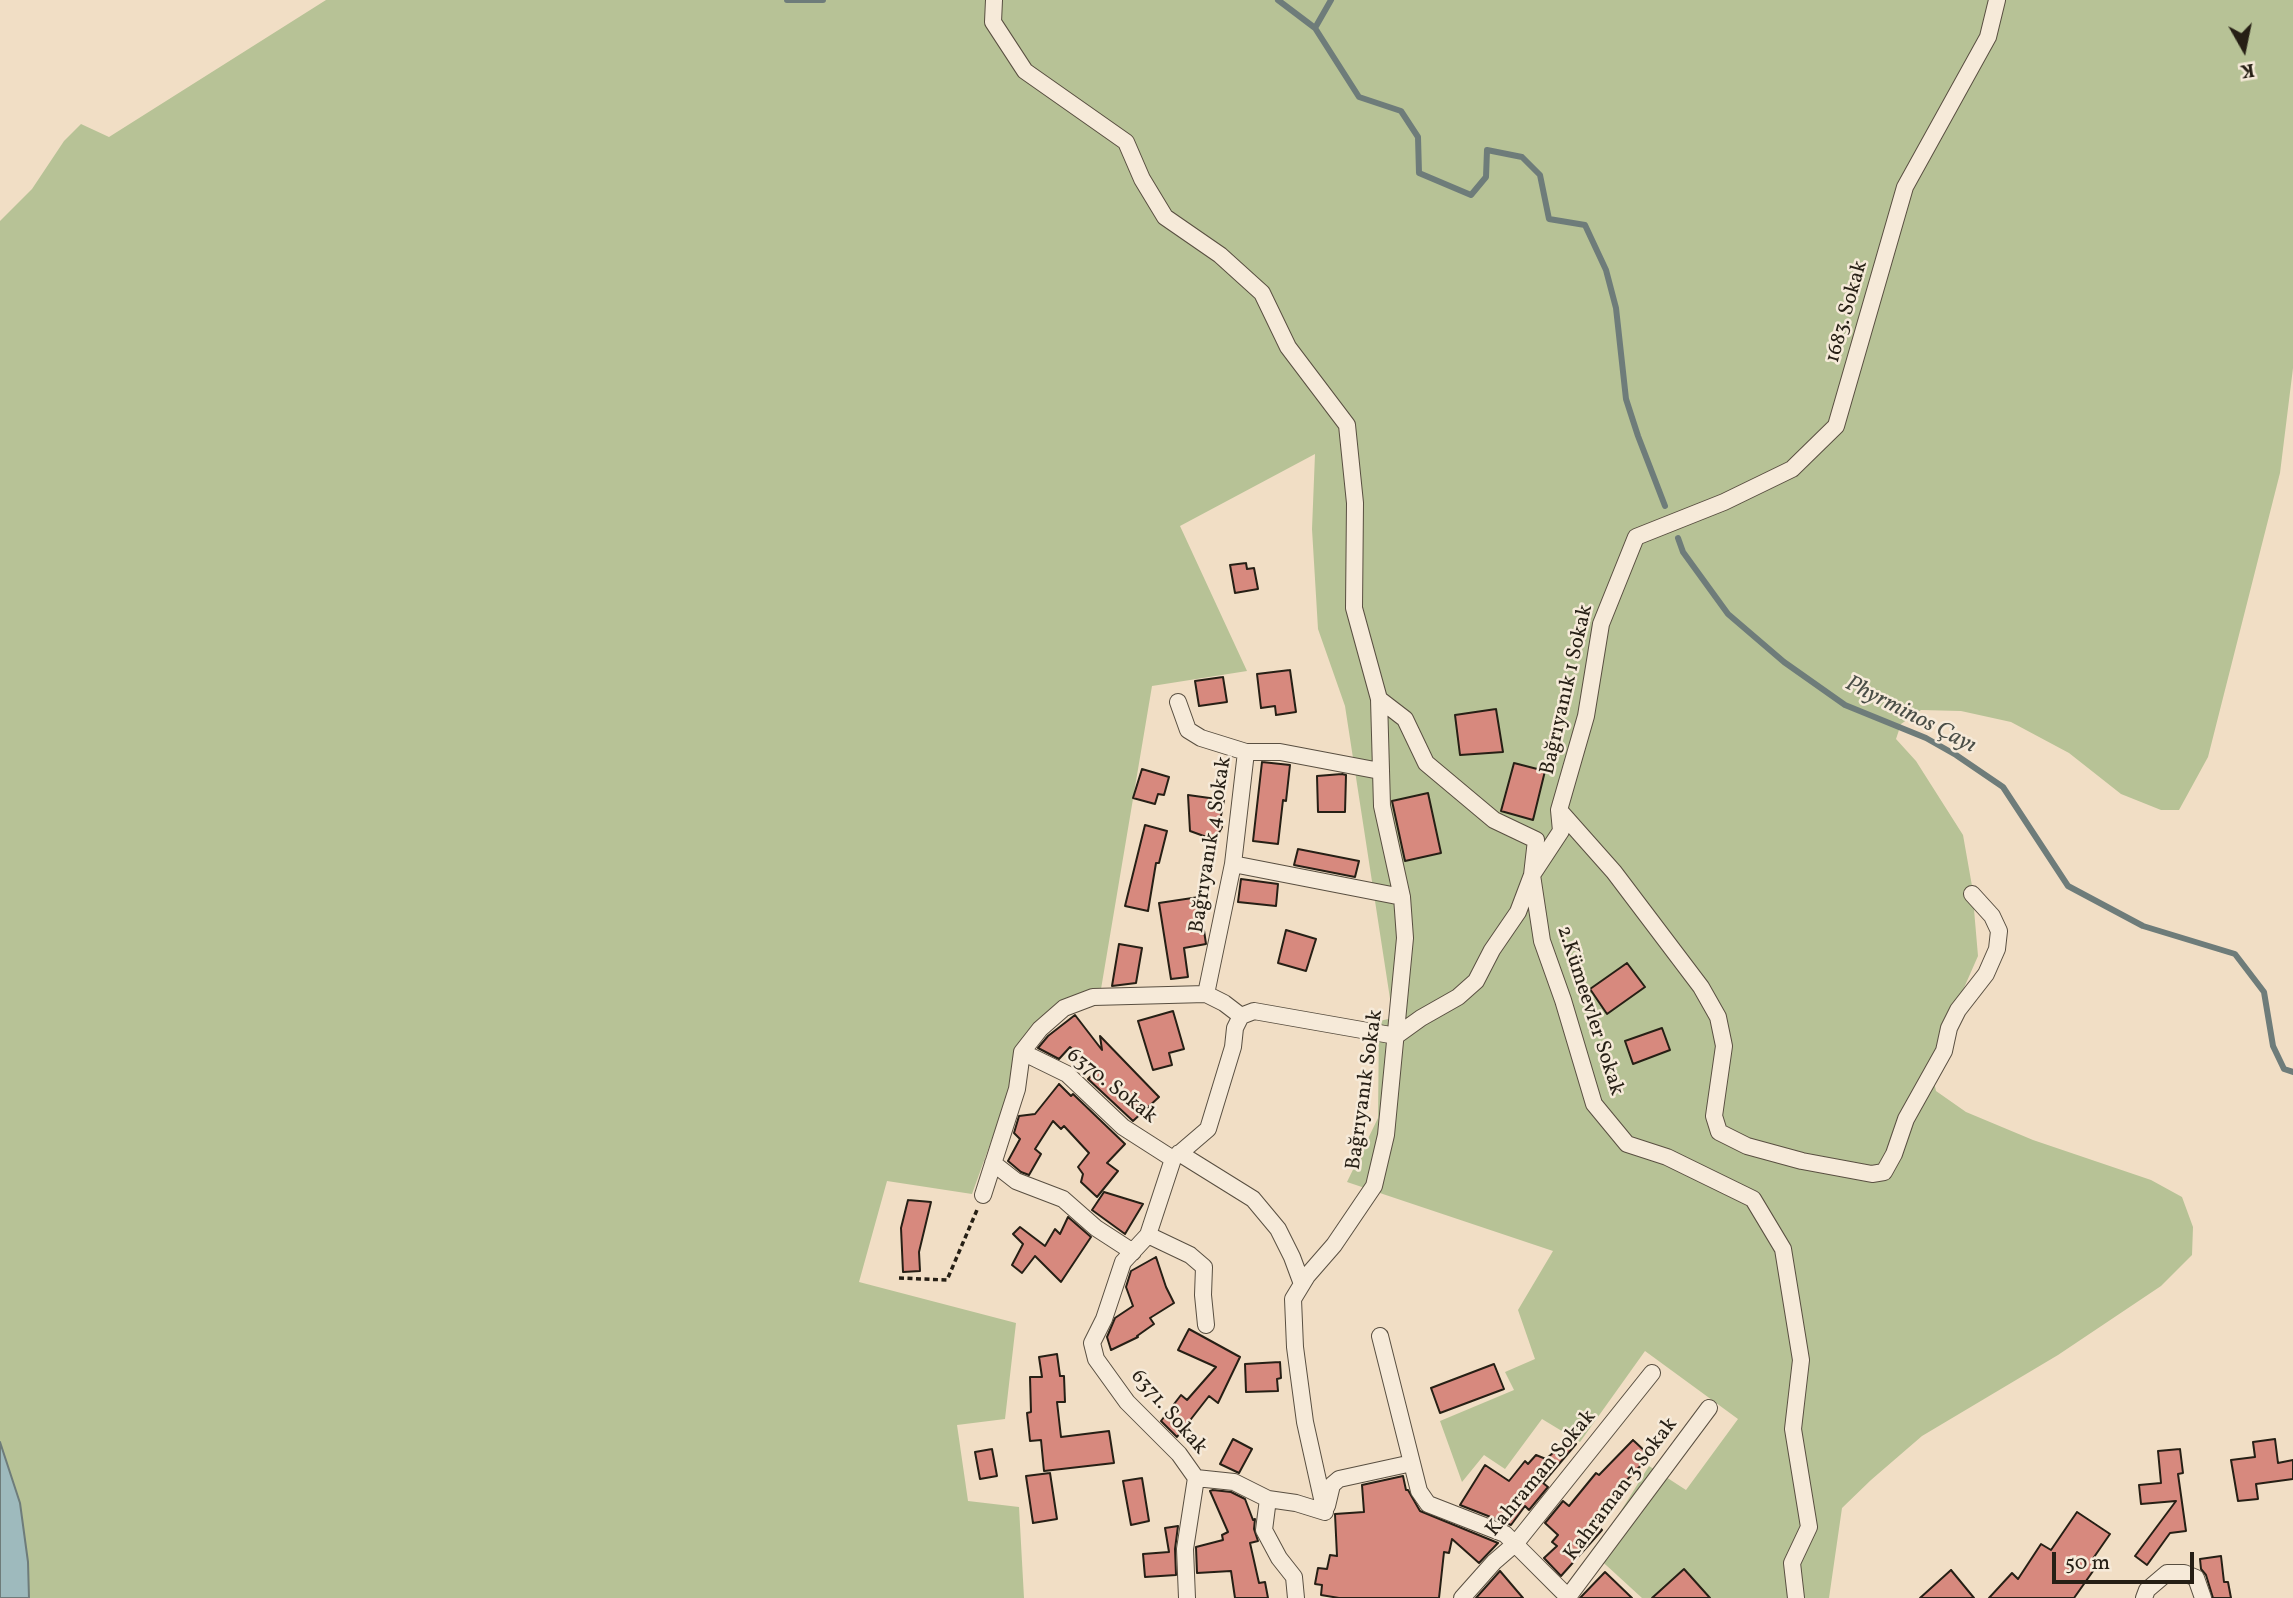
<!DOCTYPE html>
<meta charset="utf-8">
<style>
body{margin:0}
#map{position:relative;width:2293px;height:1598px;overflow:hidden;background:#f1dec5;font-family:Vollkorn,serif}
canvas{display:block}
.north{position:absolute;left:2209px;top:14px;width:70px;height:70px;-webkit-text-stroke:5px #f6ead9;paint-order:stroke;rotate:171deg;font-size:19px;font-weight:700;line-height:28px;text-align:center;color:#261f15}
.north::after{content:'';display:block;margin:auto;width:24px;height:32px;background:#261f15;clip-path:polygon(50% 0,100% 100%,50% 72%,0 100%)}
.scale{position:absolute;left:2052px;top:1552px;width:142px;height:32px;box-sizing:border-box;border:4px solid #261f15;border-top:0;padding-left:9px;font-size:21px;line-height:24px;white-space:nowrap;color:#261f15;-webkit-text-stroke:5px #f6ead9;paint-order:stroke}
</style>
<div id="map">
<canvas width="2293" height="1598"></canvas>
<div class="north">K</div>
<div class="scale">50 m</div>
</div>
<script>
const ctx = document.querySelector('canvas').getContext('2d');
ctx.lineJoin = 'round';
function fillPath(path, color) { ctx.fillStyle = color; ctx.fill(path, 'evenodd'); }
const toPath = rows => new Path2D(rows.map(r => 'M' + r).join(''));
function stroke(path, color, width, dash) { ctx.strokeStyle = color; ctx.lineWidth = width; ctx.lineCap = dash ? 'butt' : 'round'; ctx.setLineDash(dash || []); ctx.stroke(path); }
function drawText(font, color, halo, rows, align = 'center') {
  ctx.font = font + ' Vollkorn,serif'; ctx.lineWidth = 5; ctx.setLineDash([]); ctx.textBaseline = 'middle'; ctx.strokeStyle = halo; ctx.fillStyle = color; for (const [text, x, y, turn = 0] of rows) {
    ctx.save(); ctx.translate(x, y); ctx.rotate((+turn || 0) * Math.PI / 180); ctx.textAlign = isNaN(turn) ? turn : align; if (halo) ctx.strokeText(text, 0, 0); ctx.fillText(text, 0, 0); ctx.restore();
  }
}
fillPath(toPath([
 [326,0,2293,0,2293,368,2280,473,2208,757,2179,810,2161,810,2121,794,2069,753,2011,722,1961,711,1921,710,1901,724,1896,739,1916,761,1963,835,1972,886,1978,956,1930,1065,1936,1091,1966,1112,2033,1140,2151,1180,2182,1197,2193,1227,2192,1255,2161,1286,2058,1355,1922,1436,1871,1480,1842,1508,1829,1598,1642,1598,1594,1554,1649,1466,1686,1490,1738,1419,1645,1351,1580,1442,1542,1419,1505,1469,1484,1455,1462,1482,1440,1421,1514,1390,1505,1372,1535,1359,1518,1310,1553,1251,1347,1182,1378,1118,1379,1021,1393,1018,1345,706,1318,629,1312,529,1315,454,1180,526,1247,671,1152,686,1101,989,1048,1014,1020,1061,972,1194,887,1181,859,1282,1016,1323,1005,1419,957,1425,968,1501,1019,1507,1024,1598,29,1598,28,1562,20,1503,0,1442,0,221,32,189,64,141,81,124,109,137]
]), '#b7c296');
const water = toPath([
 [0,1442,20,1503,28,1562,29,1598,0,1598,0,1442]
]);
fillPath(water, '#9ebabd');
stroke(water, '#6e7c7a', 2);
stroke(toPath([
 [787,0,823,0],
 [1278,0,1315,28],
 [1331,0,1315,28,1359,97,1401,111,1418,137,1419,173,1471,195,1486,177,1487,150,1522,157,1540,175,1549,219,1585,225,1606,270,1616,308,1626,399,1638,436,1665,506],
 [1678,538,1683,552,1728,614,1784,662,1845,705,1926,738,1956,755,2003,787,2068,886,2143,926,2235,954,2264,992,2273,1046,2284,1069,2293,1072]
]), '#6e7c7a', 6);
const building = toPath([
 [1246,563,1247,569,1254,568,1258,589,1235,593,1230,565,1246,563],
 [1290,670,1296,712,1276,715,1275,706,1261,708,1257,674,1290,670],
 [1223,677,1227,702,1199,706,1195,681,1223,677],
 [1496,709,1503,752,1460,755,1455,715,1496,709],
 [1262,762,1290,765,1286,801,1283,800,1278,844,1253,841,1262,762],
 [1514,763,1545,771,1533,820,1501,811,1514,763],
 [1142,769,1169,777,1164,795,1158,794,1155,804,1133,798,1142,769],
 [1342,774,1346,775,1345,812,1318,812,1317,776,1342,774],
 [1428,793,1441,853,1405,861,1392,801,1428,793],
 [1188,795,1224,800,1219,826,1222,827,1215,840,1190,831,1188,795],
 [1145,825,1167,831,1159,863,1156,863,1148,911,1125,906,1145,825],
 [1298,849,1359,861,1355,877,1294,865,1298,849],
 [1241,879,1278,884,1276,906,1238,902,1241,879],
 [1199,897,1206,944,1184,948,1188,977,1171,979,1159,903,1199,897],
 [1286,930,1316,939,1306,971,1278,963,1286,930],
 [1119,944,1142,948,1136,983,1112,986,1119,944],
 [1627,963,1645,987,1607,1014,1590,989,1627,963],
 [1173,1011,1184,1049,1169,1053,1172,1065,1153,1070,1138,1021,1173,1011],
 [1075,1015,1102,1050,1100,1036,1159,1097,1133,1121,1088,1079,1095,1072,1070,1047,1059,1059,1038,1048,1048,1036,1075,1015],
 [1662,1028,1670,1050,1633,1064,1625,1041,1662,1028],
 [1059,1084,1071,1096,1073,1094,1125,1144,1107,1163,1118,1171,1097,1197,1081,1182,1083,1174,1078,1167,1089,1153,1064,1126,1061,1129,1053,1121,1035,1149,1041,1154,1029,1175,1021,1172,1008,1161,1020,1139,1014,1133,1019,1116,1035,1114,1059,1084],
 [1104,1192,1143,1204,1125,1234,1092,1210,1104,1192],
 [908,1200,931,1202,919,1252,920,1271,903,1272,901,1228,908,1200],
 [1068,1217,1091,1237,1061,1282,1035,1256,1022,1273,1012,1265,1023,1244,1013,1234,1020,1227,1045,1246,1055,1229,1060,1234,1068,1217],
 [1156,1257,1166,1287,1174,1303,1150,1318,1154,1324,1137,1336,1138,1337,1111,1350,1107,1337,1115,1318,1133,1306,1126,1287,1131,1271,1156,1257],
 [1189,1329,1240,1357,1218,1403,1209,1396,1177,1437,1161,1421,1181,1395,1187,1400,1216,1367,1178,1350,1189,1329],
 [1057,1354,1060,1376,1064,1376,1065,1402,1057,1402,1061,1437,1109,1431,1114,1463,1044,1471,1041,1440,1030,1441,1027,1413,1031,1412,1030,1377,1042,1377,1039,1357,1057,1354],
 [1280,1362,1281,1378,1277,1379,1278,1391,1246,1392,1245,1364,1280,1362],
 [1494,1364,1504,1389,1440,1413,1431,1388,1494,1364],
 [1570,1438,1576,1444,1543,1483,1548,1487,1529,1510,1525,1506,1511,1525,1460,1505,1485,1465,1509,1481,1525,1461,1528,1464,1536,1455,1546,1459,1570,1438],
 [1233,1439,1252,1449,1239,1473,1220,1464,1233,1439],
 [2275,1439,2278,1463,2293,1460,2293,1479,2256,1484,2258,1499,2238,1501,2231,1460,2255,1457,2253,1442,2275,1439],
 [1633,1440,1650,1456,1622,1485,1628,1490,1598,1526,1602,1530,1561,1576,1544,1558,1557,1546,1552,1542,1558,1535,1545,1523,1563,1501,1569,1506,1596,1473,1599,1475,1633,1440],
 [992,1449,997,1476,980,1479,975,1452,992,1449],
 [2180,1449,2183,1473,2178,1474,2186,1531,2170,1533,2147,1565,2135,1556,2176,1501,2141,1504,2139,1485,2161,1483,2158,1451,2180,1449],
 [1050,1473,1057,1519,1033,1523,1026,1476,1050,1473],
 [1403,1476,1406,1490,1408,1490,1420,1511,1498,1543,1479,1563,1452,1539,1449,1553,1444,1552,1439,1598,1339,1598,1321,1595,1322,1585,1315,1584,1318,1568,1327,1569,1330,1555,1337,1556,1335,1514,1364,1512,1362,1485,1403,1476],
 [1142,1478,1149,1521,1131,1525,1123,1481,1142,1478],
 [1213,1490,1231,1492,1245,1499,1253,1520,1255,1519,1254,1529,1258,1541,1250,1543,1259,1583,1265,1582,1268,1598,1235,1598,1231,1571,1197,1573,1196,1547,1223,1540,1222,1535,1228,1532,1210,1491,1213,1490],
 [2077,1512,2110,1534,2092,1560,2098,1564,2074,1598,1989,1598,2012,1573,2018,1579,2041,1544,2051,1550,2077,1512],
 [1178,1526,1175,1549,1176,1575,1145,1577,1143,1554,1169,1552,1165,1528,1178,1526],
 [2221,1556,2224,1582,2228,1582,2231,1598,2213,1598,2206,1575,2201,1569,2200,1559,2221,1556],
 [1684,1569,1710,1598,1652,1598,1684,1569],
 [1951,1570,1974,1598,1920,1598,1951,1570],
 [1500,1571,1523,1598,1476,1598,1500,1571],
 [1605,1572,1632,1598,1580,1598,1605,1572]
]);
fillPath(building, '#d7897e');
stroke(building, '#261f15', 2);
const minor = toPath([
 [994,0,993,22,1025,71,1126,142,1142,179,1165,217,1220,255,1262,293,1288,347,1347,425,1355,503,1354,608,1379,699,1382,806,1402,897,1405,938,1386,1135,1374,1186,1334,1245,1307,1276,1293,1299,1295,1347,1305,1422,1325,1512,1296,1503,1268,1499,1234,1482,1196,1478],
 [1379,699,1405,719,1426,763,1494,820,1536,840,1532,875,1542,941,1563,1000,1594,1104,1627,1144,1667,1157,1753,1199,1783,1249,1801,1360,1793,1429,1809,1527,1792,1563,1796,1598],
 [1178,702,1188,730,1201,738,1246,752],
 [1559,810,1614,872,1701,987,1718,1017,1724,1046,1714,1116,1719,1132,1747,1146,1802,1161,1872,1174,1884,1172,1894,1154,1906,1119,1944,1051,1949,1028,1958,1010,1986,974,1997,949,1999,931,1992,916,1972,894],
 [1233,864,1402,897],
 [1206,994,1233,864,1246,752,1280,752,1380,771],
 [1241,1016,1254,1011,1396,1036,1421,1018,1458,997,1476,981,1492,950,1518,912,1532,875,1561,831,1559,810,1586,716,1601,624,1636,537,1724,502,1792,469,1836,426,1905,187,1988,37,1997,0],
 [1022,1052,1067,1074,1123,1127,1173,1159],
 [1179,1153,1253,1199,1278,1229,1292,1257,1302,1284],
 [993,1163,1016,1181,1063,1199,1096,1228,1133,1252],
 [983,1195,1017,1089,1022,1052,1040,1029,1064,1008,1093,997,1206,994,1224,1003,1241,1016],
 [1148,1235,1190,1255,1204,1267,1203,1295,1206,1325],
 [1380,1336,1419,1491,1428,1504,1505,1534,1569,1598],
 [1268,1499,1264,1530,1279,1558,1294,1577,1296,1598],
 [1327,1506,1332,1485,1339,1479,1412,1463],
 [1568,1597,1709,1408],
 [1187,1598,1185,1549,1196,1478,1179,1454,1127,1402,1096,1359,1092,1343,1104,1319,1123,1262,1148,1235,1173,1159,1208,1129,1233,1047,1235,1028,1241,1016],
 [1462,1598,1494,1562,1516,1543,1652,1373],
 [2144,1598,2147,1590,2167,1573,2184,1573,2196,1578,2203,1598]
]);
stroke(minor, '#594f41', 18);
stroke(toPath([
 [899,1278,947,1280,977,1210]
]), '#261f15', 3.5, [5, 3.5]);
stroke(minor, '#f6ead9', 16);
drawText('21px', '#261f15', '#f6ead9', [
 ["1683. Sokak",1848,312,-74],
 ["Bağrıyanık 1 Sokak",1568,690,-77],
 ["Bağrıyanık 4 Sokak",1212,845,-81],
 ["2.Kümeevler Sokak",1589,1011,72],
 ["6370. Sokak",1111,1087,38],
 ["Bağrıyanık Sokak",1366,1090,-82],
 ["6371. Sokak",1168,1413,49],
 ["Kahraman Sokak",1542,1474,-50],
 ["Kahraman 3 Sokak",1622,1490,-53]
]);
drawText('italic 23px', '#4a4e47', '#f6ead9', [
 ["Phyrminos Çayı",1910,716,27]
]);
</script>
